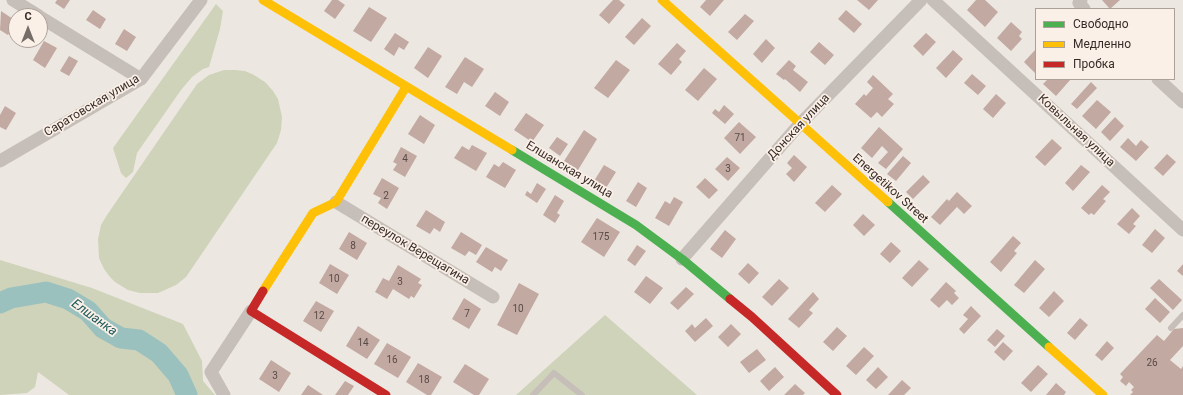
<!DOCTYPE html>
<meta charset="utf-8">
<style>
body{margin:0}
#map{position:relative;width:1183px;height:395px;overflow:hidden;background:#ede7e1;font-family:Roboto,sans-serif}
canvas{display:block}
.legend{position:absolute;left:1035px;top:8px;width:140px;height:72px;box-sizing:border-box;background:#faf0e7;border:1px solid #aca19a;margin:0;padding:5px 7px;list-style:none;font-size:12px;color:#372b27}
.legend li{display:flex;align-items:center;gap:8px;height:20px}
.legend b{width:20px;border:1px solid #aca19a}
.north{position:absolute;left:8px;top:8px;width:40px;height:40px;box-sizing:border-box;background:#faf0e7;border:1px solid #aca19a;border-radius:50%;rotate:0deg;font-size:11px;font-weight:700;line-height:16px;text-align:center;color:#372b27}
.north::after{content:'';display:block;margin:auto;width:14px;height:18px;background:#776d68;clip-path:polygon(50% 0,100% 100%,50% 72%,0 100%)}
</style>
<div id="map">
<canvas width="1183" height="395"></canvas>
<ul class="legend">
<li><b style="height:5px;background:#4caf50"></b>Свободно</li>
<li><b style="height:5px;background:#ffc107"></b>Медленно</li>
<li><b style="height:5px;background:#c62828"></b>Пробка</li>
</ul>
<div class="north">С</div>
</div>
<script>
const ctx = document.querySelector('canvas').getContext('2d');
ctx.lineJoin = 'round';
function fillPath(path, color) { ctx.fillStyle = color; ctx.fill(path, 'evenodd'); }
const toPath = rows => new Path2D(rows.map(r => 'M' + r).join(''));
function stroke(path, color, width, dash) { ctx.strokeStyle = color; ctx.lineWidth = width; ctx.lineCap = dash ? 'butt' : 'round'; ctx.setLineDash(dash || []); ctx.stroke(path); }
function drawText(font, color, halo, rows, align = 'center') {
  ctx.font = font + ' Roboto,sans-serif'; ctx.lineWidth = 3.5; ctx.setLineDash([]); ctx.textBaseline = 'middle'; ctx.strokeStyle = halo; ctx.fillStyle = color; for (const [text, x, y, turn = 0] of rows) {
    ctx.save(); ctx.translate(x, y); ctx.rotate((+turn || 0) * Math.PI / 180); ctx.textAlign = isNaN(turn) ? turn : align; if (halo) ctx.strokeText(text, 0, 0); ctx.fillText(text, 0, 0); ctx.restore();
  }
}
fillPath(toPath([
 [216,4,223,11,220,29,209,67,203,69,192,77,181,90,137,153,133,172,126,178,121,173,113,148],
 [224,70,235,70,245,71,254,75,265,82,273,91,278,99,282,117,281,130,277,143,186,277,176,285,158,293,140,293,128,290,115,282,110,277,104,269,99,258,98,239,101,225,107,215,197,84,209,75],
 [0,260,92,288,183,324,202,361,203,381,215,395,69,395,38,372,35,387,27,393,0,395],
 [605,315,697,395,516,395]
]), '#cfd3ba');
stroke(toPath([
 [0,303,11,298,46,292,68,299,88,311,103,328,121,338,139,340,159,353,178,375,187,395]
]), '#9bc1bf', 21);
fillPath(toPath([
 [57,0,70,0,64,9,55,3],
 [332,0,338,0,345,5,335,19,324,11],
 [613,0,619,0,625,5,609,24,599,15],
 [706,0,724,0,710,16,700,7],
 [857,0,878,0,869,10],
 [976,0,985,0,998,12,985,27,967,10],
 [1102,0,1120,0,1110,9],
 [369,7,387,18,371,42,353,31],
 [93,10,106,19,100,29,86,20],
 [846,10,862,24,854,33,838,19],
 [1,11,16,21,8,35,0,30],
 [745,14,754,21,737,40,728,32],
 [642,18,651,26,634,45,625,37],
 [1011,22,1022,32,1019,36,1022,39,1011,51,997,38],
 [124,29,136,37,127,51,115,44],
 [395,33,409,42,404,50,399,47,394,56,384,49],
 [926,33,936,42,923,56,913,46],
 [766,39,775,48,762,63,753,54],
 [44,41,57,48,45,68,33,60],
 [819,42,834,55,825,65,810,52],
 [677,43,686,51,679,59,682,62,671,75,658,64],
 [428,47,442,56,428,78,414,68],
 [1036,49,1036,74,1024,62],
 [953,50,963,59,946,78,936,68],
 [69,56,78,61,69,76,60,71],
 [465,57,484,69,472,87,464,82,457,94,445,87],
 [616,60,630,70,608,98,594,88],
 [789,60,796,66,793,70,808,82,800,92,785,79,784,80,776,74],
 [704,68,717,79,698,101,685,90],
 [972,74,986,86,978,95,964,83],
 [873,75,893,94,888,99,894,104,882,117,877,112,871,118,855,104,864,94,866,96,873,88,867,82],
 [1048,79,1071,79,1056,96,1043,84],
 [1091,82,1097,88,1077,109,1071,104],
 [495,92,509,102,500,116,485,106],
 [996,94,1006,103,993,118,983,109],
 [1097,100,1111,112,1096,129,1082,116],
 [724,105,734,114,725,124,712,113,715,109,719,112],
 [5,106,16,113,6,130,0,127,0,115],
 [526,113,544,125,532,142,514,130],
 [420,115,435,125,424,144,408,134],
 [1115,117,1124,126,1110,141,1101,132],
 [739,122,756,137,740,154,724,138],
 [879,127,903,149,886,169,878,163,888,152,882,146,872,158,861,148],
 [584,130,597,139,578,170,564,161],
 [557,137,568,144,560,156,549,148],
 [1128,138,1136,146,1141,140,1149,147,1136,161,1120,147],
 [1052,139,1062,148,1045,166,1035,157],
 [472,145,487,153,476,171,454,158,462,146,469,150],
 [401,147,417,156,405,177,393,170,397,164,393,162],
 [1167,154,1176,162,1163,176,1154,168],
 [794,155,807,167,794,182,786,174,792,168,787,163],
 [903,156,911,163,896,181,887,174],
 [727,157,740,168,728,181,715,169],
 [503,162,516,170,505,188,486,177,494,164,499,167],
 [604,165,616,172,606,188,594,181],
 [1081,165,1090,172,1073,191,1065,183],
 [923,175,930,182,913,199,906,192],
 [382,178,399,188,387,209,378,203,381,198,373,194],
 [705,178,718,190,709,199,696,187],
 [638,182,647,188,636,207,626,201],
 [537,183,546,189,537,203,525,195,527,191,531,194],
 [832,185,842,194,825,212,815,203],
 [1102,185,1110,192,1103,199,1106,201,1094,215,1091,213,1089,215,1081,208],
 [957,192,972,206,964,214,957,207,940,225,931,217,947,199,949,201],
 [555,195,564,201,557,213,560,215,555,223,543,215],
 [674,197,683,202,669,226,655,218,665,201,670,204],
 [1132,208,1140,216,1133,224,1136,226,1129,234,1117,224],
 [426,210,445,222,440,232,434,228,430,234,416,226],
 [863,214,875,225,864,236,853,225],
 [597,218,620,232,604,257,581,242],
 [1155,229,1165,238,1152,253,1142,245],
 [725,230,736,239,722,258,710,249],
 [349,232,367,243,357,260,339,249],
 [461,232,482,245,476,255,469,251,465,256,451,248],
 [1013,236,1021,243,1014,251,1017,253,1001,272,990,262],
 [891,242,901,251,890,263,880,254],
 [637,245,646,251,635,266,627,260],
 [486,247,508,260,501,271,495,267,492,272,476,262],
 [919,260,929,269,912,287,902,278],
 [1035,260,1045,269,1024,293,1014,285],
 [748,263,759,273,749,284,738,274],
 [330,264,349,275,337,294,319,283],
 [1183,264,1183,276,1177,271],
 [398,265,421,279,418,283,422,285,414,298,411,296,409,299,393,289,387,299,375,292,383,278,389,281],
 [646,276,663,288,650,304,634,292],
 [779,279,789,288,772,306,762,297],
 [1159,279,1182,300,1173,310,1150,288],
 [946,282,956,291,954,293,959,298,952,305,947,300,939,308,930,300],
 [519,283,539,294,517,335,497,325],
 [686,287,694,294,678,310,670,303],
 [1054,291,1064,301,1049,317,1039,308],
 [813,292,819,299,809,310,813,313,799,328,788,319],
 [464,298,481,309,469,329,452,319],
 [1155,298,1170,312,1160,323,1145,309],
 [316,301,334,311,321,332,303,321],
 [971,306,981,316,964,334,959,329,968,319,963,315],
 [706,318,713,326,695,342,685,331,692,324,695,328],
 [1080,318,1088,325,1075,340,1067,333],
 [731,324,741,334,728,347,718,337],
 [358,326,380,340,367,359,346,346],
 [837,327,847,336,833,351,823,342],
 [1183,328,1183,346,1170,360,1181,369,1183,366,1183,395,1130,395,1133,392,1131,390,1134,387,1129,382,1126,386,1120,381,1123,377,1120,374,1157,335,1164,341,1174,329],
 [997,329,1005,336,995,347,987,340],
 [1107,341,1114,348,1102,361,1095,355],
 [1003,342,1013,351,1004,361,994,352],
 [387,343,411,357,398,378,374,364],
 [864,347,874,356,856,375,846,366],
 [757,349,766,360,749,373,740,362],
 [271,360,291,373,279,392,259,379],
 [418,363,442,377,431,395,427,395,406,382],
 [465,364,489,379,479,395,474,395,453,382],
 [1038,365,1048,374,1031,392,1021,383],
 [775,367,784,377,769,391,760,381],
 [878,367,888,377,876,389,866,380],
 [902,380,911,388,904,395,888,395],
 [345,381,354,386,348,395,335,395],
 [1056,383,1066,392,1064,395,1046,395],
 [795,384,805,393,803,395,784,395],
 [308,385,323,395,301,395]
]), '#c2a9a2');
stroke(toPath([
 [1171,328,1183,315],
 [533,395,554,373,582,395]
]), '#c6beb9', 6);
stroke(toPath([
 [13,0,39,16],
 [933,0,1183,230],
 [1081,0,1079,3,1084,9],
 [40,17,141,79],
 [1158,79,1183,102],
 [0,161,141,79,201,0],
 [336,202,493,297],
 [682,259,799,125,921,0],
 [224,395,211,372,251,311]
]), '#c6beb9', 13);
stroke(toPath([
 [512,150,636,225,682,259,730,299],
 [888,202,1049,347]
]), '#4caf50', 9);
stroke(toPath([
 [263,0,512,150],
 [662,0,888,202],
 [263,291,313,213,336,202,406,87],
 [1049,347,1103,395]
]), '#ffc107', 9);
stroke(toPath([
 [263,291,251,311,386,395],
 [730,299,752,317,837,395]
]), '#c62828', 9);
drawText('10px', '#5a4a46', null, [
 ["71",740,138],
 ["4",405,159],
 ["3",728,169],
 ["2",386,196],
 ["175",601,237],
 ["8",353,246],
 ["10",334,279],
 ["3",400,282],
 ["10",518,309],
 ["7",467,314],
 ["12",319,316],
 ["14",363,343],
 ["16",392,360],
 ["26",1152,363],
 ["3",275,376],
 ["18",424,380]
]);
drawText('12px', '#372b27', '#faf0e7', [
 ["Саратовская улица",92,106,-31],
 ["Донская улица",799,127,-47],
 ["Ковыльная улица",1076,131,43],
 ["Елшанская улица",569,170,31],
 ["Energetikov Street",890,189,42],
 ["переулок Верещагина",415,250,31]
]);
drawText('italic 13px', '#1b595a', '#faf0e7', [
 ["Елшанка",94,318,36]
]);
</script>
